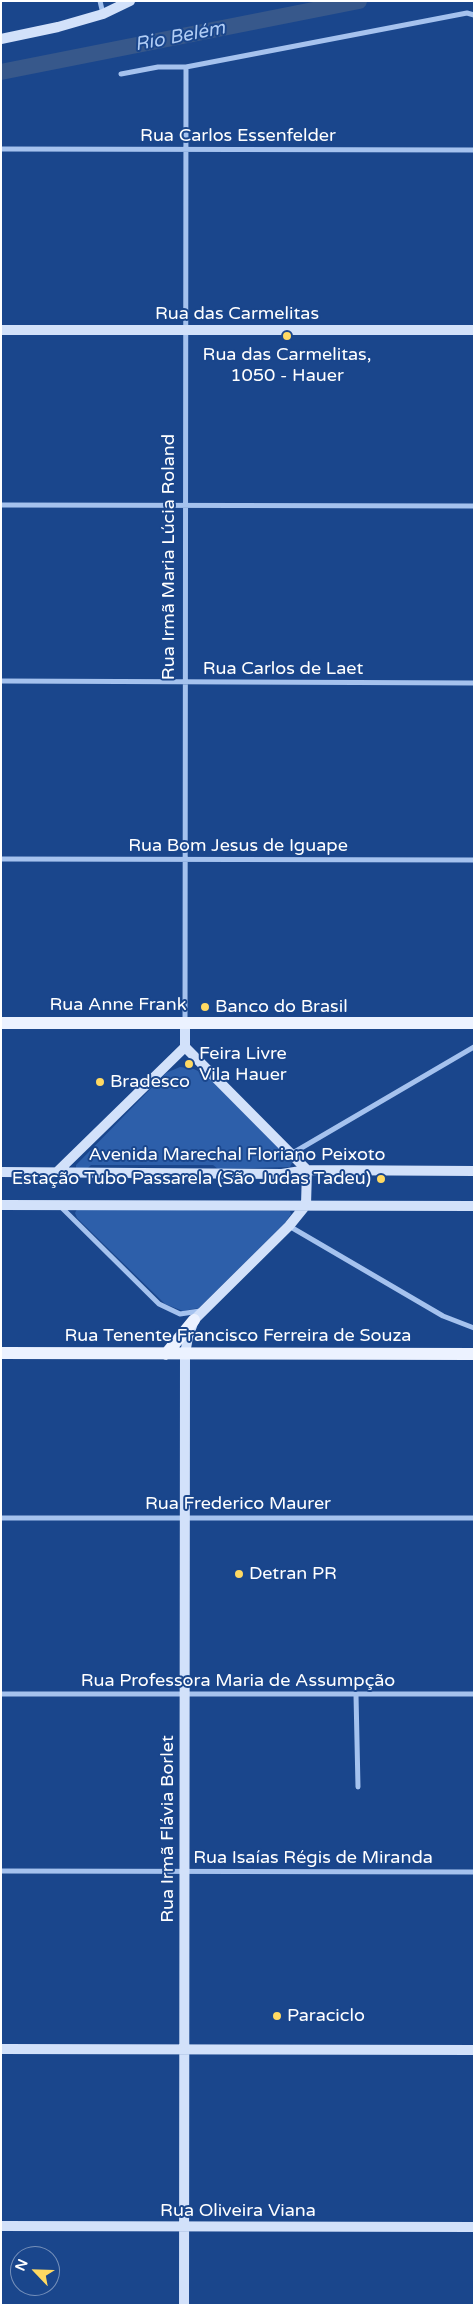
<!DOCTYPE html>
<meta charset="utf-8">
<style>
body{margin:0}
#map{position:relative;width:475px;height:2306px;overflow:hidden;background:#1a468c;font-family:"Varela Round",sans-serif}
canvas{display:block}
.frame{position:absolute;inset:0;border:2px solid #fff;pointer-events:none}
.north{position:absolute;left:10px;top:2246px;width:50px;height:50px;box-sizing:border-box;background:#1a468c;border:1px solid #7690ba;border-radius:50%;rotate:294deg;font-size:14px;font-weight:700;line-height:20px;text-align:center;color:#fff}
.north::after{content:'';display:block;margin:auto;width:18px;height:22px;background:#ffd962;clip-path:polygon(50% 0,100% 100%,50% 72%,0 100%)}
</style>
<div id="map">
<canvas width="475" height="2306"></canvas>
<div class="frame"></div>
<div class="north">N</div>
</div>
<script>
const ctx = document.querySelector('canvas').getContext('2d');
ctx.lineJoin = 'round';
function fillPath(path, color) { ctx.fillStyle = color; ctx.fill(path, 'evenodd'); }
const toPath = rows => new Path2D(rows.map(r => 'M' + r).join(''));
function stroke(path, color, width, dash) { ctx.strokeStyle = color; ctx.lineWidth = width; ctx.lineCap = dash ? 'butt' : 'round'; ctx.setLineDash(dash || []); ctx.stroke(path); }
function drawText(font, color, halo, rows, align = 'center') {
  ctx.font = font + ' "Varela Round",sans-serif'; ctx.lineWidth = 4; ctx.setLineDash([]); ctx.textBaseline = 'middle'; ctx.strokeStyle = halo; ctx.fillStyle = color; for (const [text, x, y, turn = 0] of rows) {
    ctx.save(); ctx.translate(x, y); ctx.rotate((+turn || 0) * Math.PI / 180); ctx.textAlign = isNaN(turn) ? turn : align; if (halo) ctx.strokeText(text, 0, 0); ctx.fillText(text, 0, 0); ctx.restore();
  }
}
fillPath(toPath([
 [180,1067,194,1069,206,1075,287,1156,292,1163,290,1167,218,1169,213,1165,91,1165,87,1169,76,1168,76,1165,166,1073],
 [77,1209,290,1211,291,1214,285,1223,199,1308,183,1311,165,1304,77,1218,75,1213]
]), '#2d5faa');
stroke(toPath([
 [1,72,359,1]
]), '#37588b', 16);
stroke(toPath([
 [100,1,103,14],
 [121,74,158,67,186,67,467,13,474,15],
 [1,149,474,150],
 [1,505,474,506],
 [1,681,474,683],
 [1,859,474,860],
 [185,1022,186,67],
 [291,1154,474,1047],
 [61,1207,159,1304,180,1314,200,1311],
 [289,1226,443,1316,474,1328],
 [1,1518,474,1518],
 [1,1694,474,1694],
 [356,1695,358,1787],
 [1,1871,474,1872]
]), '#a5c2ee', 5);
stroke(toPath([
 [1,39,58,27,103,14,130,1],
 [1,330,474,330],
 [185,1047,185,1023],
 [1,1172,282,1174,307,1170,474,1171],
 [56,1173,185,1047],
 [1,1205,474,1206],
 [1,2049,474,2050],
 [1,2226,474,2227],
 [184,2305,185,1354,188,1337,194,1320,289,1226,306,1205,307,1170,185,1047]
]), '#d2e1fa', 10);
stroke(toPath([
 [1,1023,474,1023],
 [1,1353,474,1354],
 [166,1354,194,1320]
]), '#ecf2ff', 12);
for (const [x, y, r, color] of [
 [287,336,5,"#ffd962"],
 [205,1007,5,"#ffd962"],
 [189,1064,5,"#ffd962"],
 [100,1082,5,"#ffd962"],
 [381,1179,5,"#ffd962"],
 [239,1574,5,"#ffd962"],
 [277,2016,5,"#ffd962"]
]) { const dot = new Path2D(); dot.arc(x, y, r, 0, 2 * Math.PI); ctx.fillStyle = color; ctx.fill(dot); stroke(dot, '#1a468c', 2); }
drawText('18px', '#fff', '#1a468c', [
 ["Rua Carlos Essenfelder",238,136],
 ["Rua das Carmelitas",237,314],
 ["Rua Irmã Maria Lúcia Roland",169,557,-90],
 ["Rua Carlos de Laet",283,669],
 ["Rua Bom Jesus de Iguape",238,846],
 ["Rua Anne Frank",118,1005],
 ["Avenida Marechal Floriano Peixoto",237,1155],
 ["Rua Tenente Francisco Ferreira de Souza",238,1336],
 ["Rua Frederico Maurer",238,1504],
 ["Rua Professora Maria de Assumpção",238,1681],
 ["Rua Irmã Flávia Borlet",168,1829,-90],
 ["Rua Isaías Régis de Miranda",313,1858],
 ["Rua Oliveira Viana",238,2211]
]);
drawText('18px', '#fff', '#1a468c', [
 ["Rua das Carmelitas,",287,355,"center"],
 ["1050 - Hauer",287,376,"center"],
 ["Banco do Brasil",215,1007],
 ["Feira Livre",199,1054],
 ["Vila Hauer",199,1075],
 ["Bradesco",110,1082],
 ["Estação Tubo Passarela (São Judas Tadeu)",371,1179,"right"],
 ["Detran PR",249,1574],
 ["Paraciclo",287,2016]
], 'left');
drawText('italic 19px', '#b1cdf5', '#1a468c', [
 ["Rio Belém",180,37,-11]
]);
</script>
